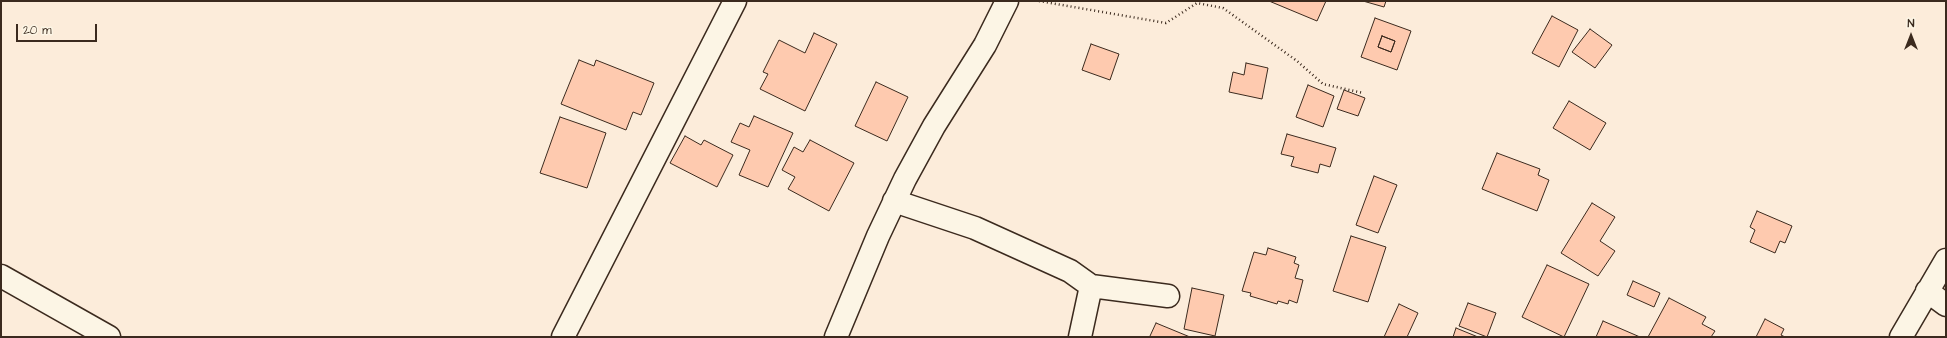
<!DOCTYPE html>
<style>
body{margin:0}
#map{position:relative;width:1947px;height:338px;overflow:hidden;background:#fcecda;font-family:"Architects Daughter",sans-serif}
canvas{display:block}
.frame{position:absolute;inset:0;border:2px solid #3b2a1e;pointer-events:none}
.north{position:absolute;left:1891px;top:16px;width:40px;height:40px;-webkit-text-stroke:3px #fcf5e5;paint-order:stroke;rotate:0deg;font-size:11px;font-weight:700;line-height:16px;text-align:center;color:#3b2a1e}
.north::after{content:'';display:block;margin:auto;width:14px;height:18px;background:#3b2a1e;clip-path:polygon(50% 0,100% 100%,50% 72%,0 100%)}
.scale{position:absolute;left:16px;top:24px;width:81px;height:18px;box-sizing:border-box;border:2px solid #3b2a1e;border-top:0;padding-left:5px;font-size:12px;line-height:14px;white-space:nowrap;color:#3b2a1e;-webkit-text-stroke:3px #fcf5e5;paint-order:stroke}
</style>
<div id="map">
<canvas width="1947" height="338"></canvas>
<div class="frame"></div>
<div class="north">N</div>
<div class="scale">20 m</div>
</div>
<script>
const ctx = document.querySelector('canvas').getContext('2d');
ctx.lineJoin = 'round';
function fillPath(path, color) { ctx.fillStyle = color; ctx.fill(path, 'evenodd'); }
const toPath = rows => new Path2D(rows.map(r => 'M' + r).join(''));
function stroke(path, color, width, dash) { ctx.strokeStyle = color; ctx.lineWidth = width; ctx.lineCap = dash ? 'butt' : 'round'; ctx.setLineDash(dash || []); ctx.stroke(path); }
const building = toPath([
 [1269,1,1326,1,1317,21,1269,1],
 [1363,1,1386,1,1384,7,1363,1],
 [1552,16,1578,30,1559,67,1532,53,1552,16],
 [1375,18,1411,31,1397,70,1361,57,1375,18],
 [1382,36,1395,41,1391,52,1378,47,1382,36],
 [1590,29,1612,45,1595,68,1572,52,1590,29],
 [814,33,837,44,805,111,760,89,768,74,763,72,779,40,805,53,814,33],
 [1382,36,1395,41,1391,52,1378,47,1382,36],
 [1091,44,1119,54,1110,80,1082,70,1091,44],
 [579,60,594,66,596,60,654,83,641,115,633,112,626,130,561,104,579,60],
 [1246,63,1268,68,1262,99,1229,92,1233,72,1244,75,1246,63],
 [876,82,908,97,887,141,855,126,876,82],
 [1308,85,1334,96,1323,127,1296,117,1308,85],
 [1344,90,1365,98,1358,116,1337,109,1344,90],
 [1569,101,1606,123,1590,150,1553,128,1569,101],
 [754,116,793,133,768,187,739,175,750,150,731,142,740,123,749,127,754,116],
 [560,117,606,133,587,188,540,173,560,117],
 [1287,134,1336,148,1330,167,1320,164,1318,173,1291,166,1294,157,1281,154,1287,134],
 [685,136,701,145,704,140,733,155,717,187,670,163,685,136],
 [810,140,854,163,829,211,788,189,795,177,782,170,794,147,803,152,810,140],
 [1497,153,1540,169,1538,175,1549,180,1537,211,1482,189,1497,153],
 [1374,176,1397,185,1378,233,1356,225,1374,176],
 [1592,203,1615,217,1600,241,1615,251,1598,276,1561,253,1592,203],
 [1757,211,1792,226,1785,243,1780,241,1775,253,1750,242,1755,230,1750,227,1757,211],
 [1351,236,1386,247,1368,302,1333,291,1351,236],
 [1268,248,1296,257,1294,263,1299,265,1295,278,1303,280,1297,303,1289,300,1288,304,1278,301,1277,304,1250,296,1251,293,1242,291,1254,252,1266,255,1268,248],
 [1547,265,1589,284,1564,337,1522,317,1547,265],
 [1633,281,1660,293,1654,307,1627,295,1633,281],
 [1192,288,1224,295,1215,336,1184,329,1192,288],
 [1669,298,1706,317,1702,324,1715,331,1711,337,1648,337,1669,298],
 [1468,303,1496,313,1487,337,1459,326,1468,303],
 [1399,304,1418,313,1407,337,1384,337,1399,304],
 [1765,319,1784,329,1781,335,1785,337,1756,337,1765,319],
 [1603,321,1640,337,1596,337,1603,321],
 [1156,323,1190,337,1151,337,1150,336,1156,323],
 [1456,328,1478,337,1453,337,1456,328]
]);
fillPath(building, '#fecaaf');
stroke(building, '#3b2a1e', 1);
const minor = toPath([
 [894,201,975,228,1070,271,1091,286,1168,296],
 [1,276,109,337],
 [1927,291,1946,305],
 [563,337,735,1],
 [836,337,878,236,905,179,934,126,985,45,1007,1],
 [1080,337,1091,286],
 [1901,337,1946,260]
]);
stroke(minor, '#3b2a1e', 25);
stroke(toPath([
 [1039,1,1166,23,1197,3,1223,8,1297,61,1323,84,1363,93]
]), '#3b2a1e', 2.5, [1, 3]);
stroke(minor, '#fcf5e5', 22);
</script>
